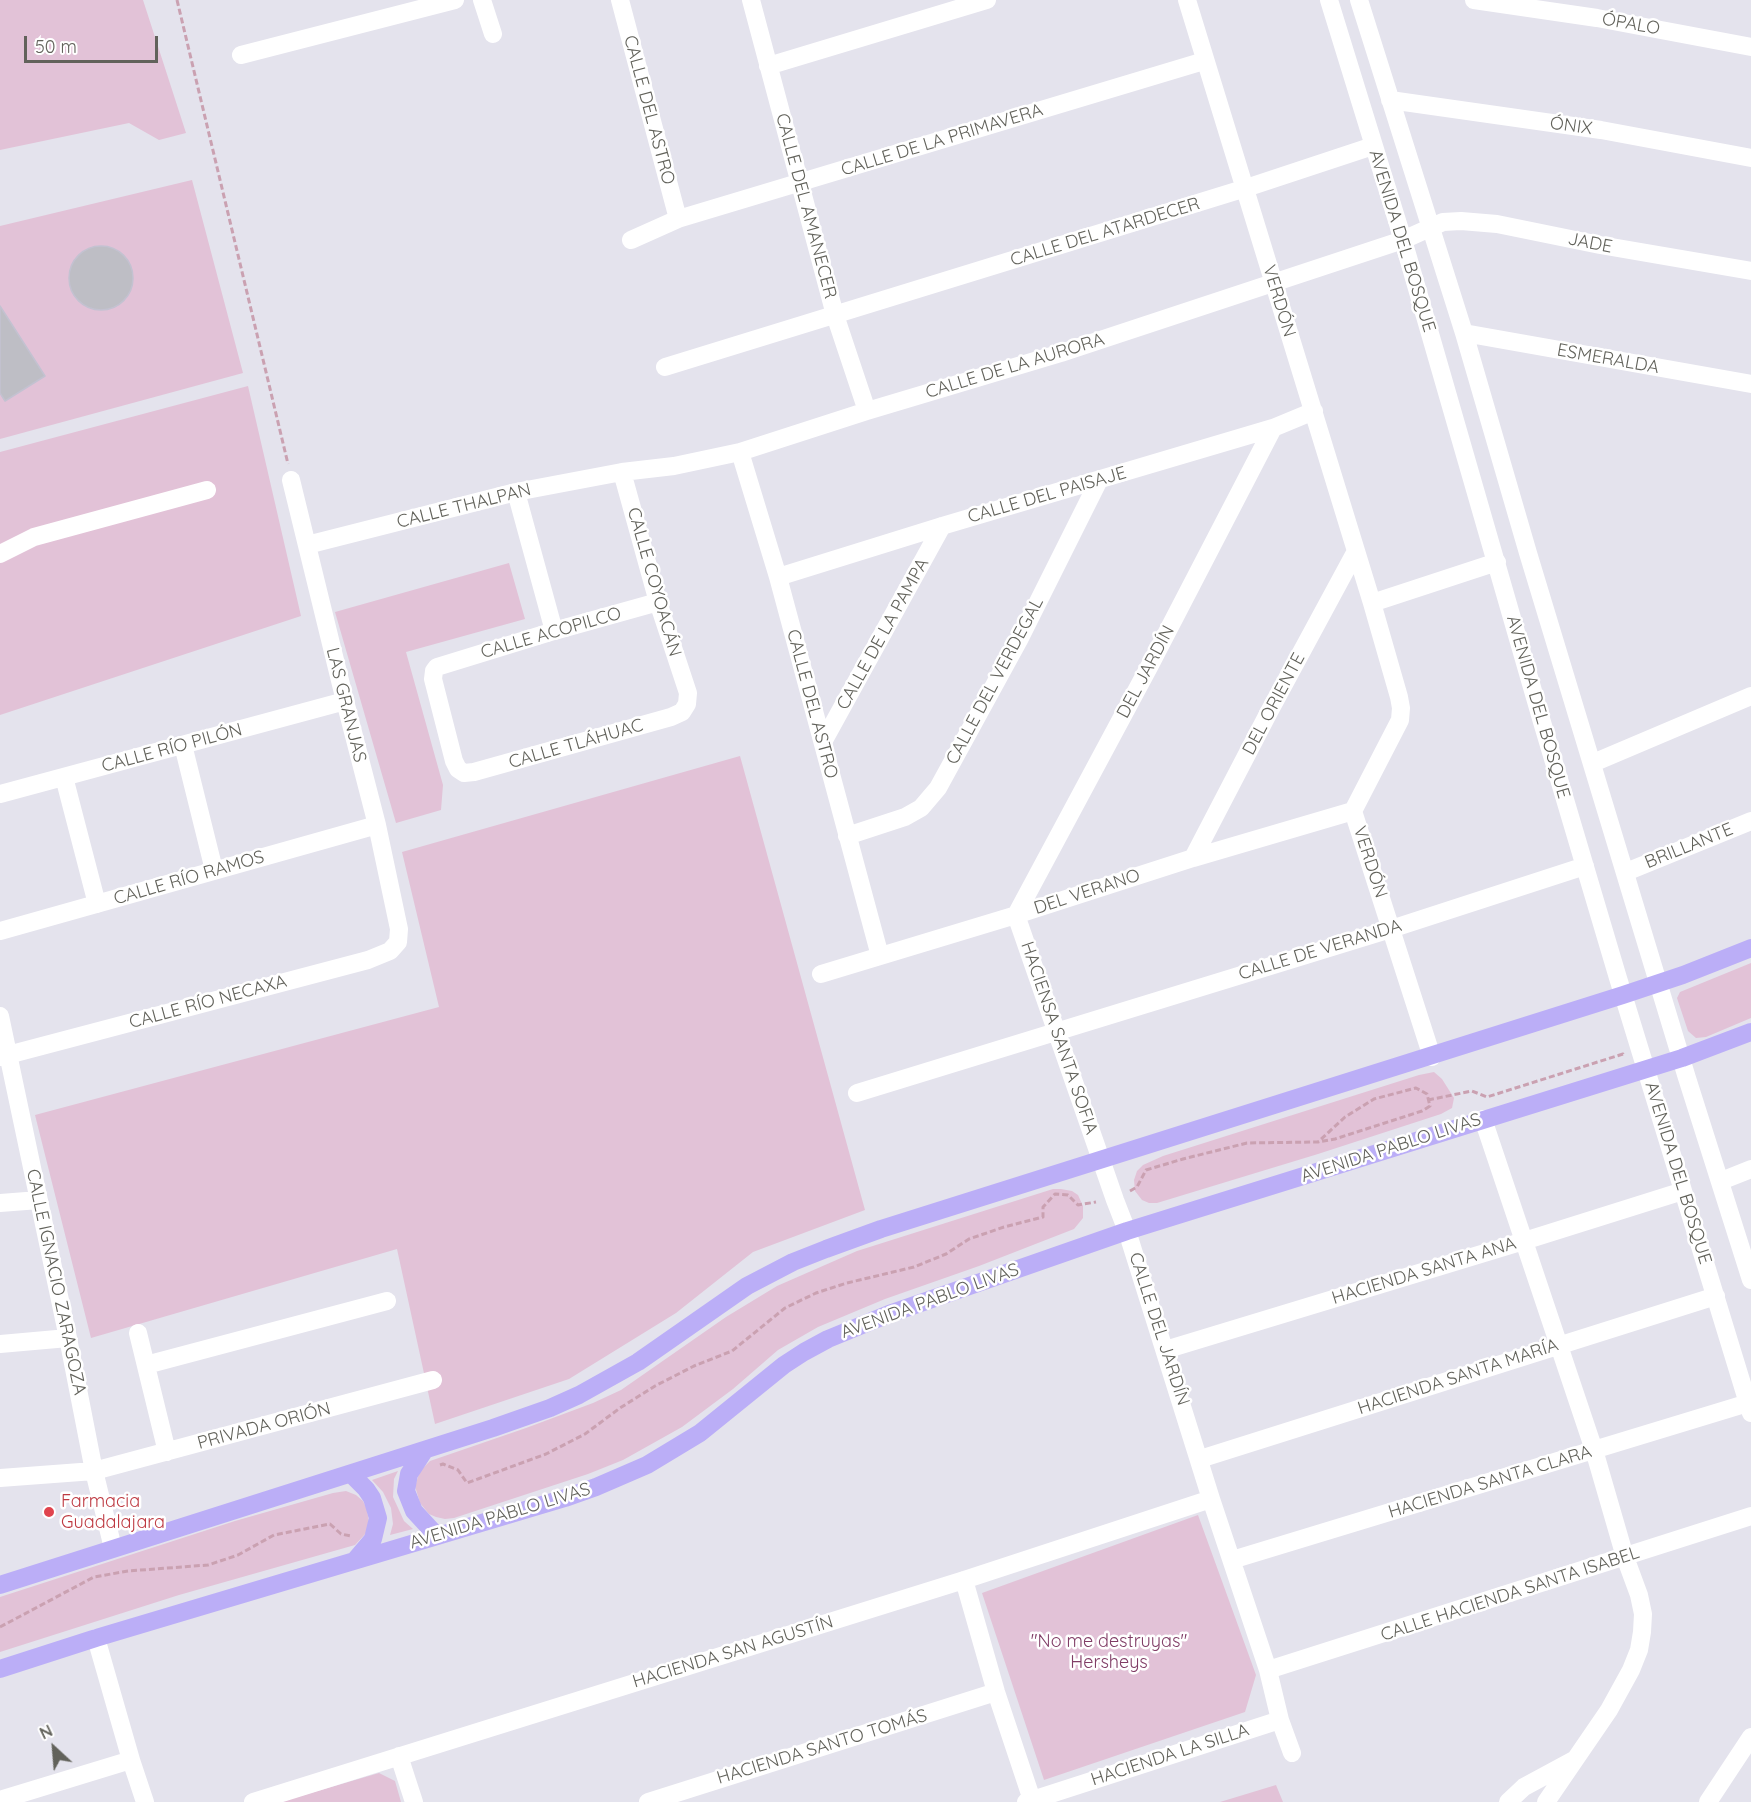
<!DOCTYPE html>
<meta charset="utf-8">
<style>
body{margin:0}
#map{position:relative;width:1751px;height:1802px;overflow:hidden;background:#e4e3ed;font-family:Quicksand,sans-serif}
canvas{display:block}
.north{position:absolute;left:24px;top:1718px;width:60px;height:60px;-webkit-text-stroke:4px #fff;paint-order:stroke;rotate:334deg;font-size:16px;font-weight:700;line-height:24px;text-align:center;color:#62625b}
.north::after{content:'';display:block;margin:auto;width:21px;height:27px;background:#62625b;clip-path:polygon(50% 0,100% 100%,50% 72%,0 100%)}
.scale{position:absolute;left:24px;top:36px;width:134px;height:27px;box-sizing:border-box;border:3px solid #62625b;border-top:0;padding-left:8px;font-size:18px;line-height:21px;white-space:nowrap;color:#62625b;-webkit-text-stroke:4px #fff;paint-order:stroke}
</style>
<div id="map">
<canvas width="1751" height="1802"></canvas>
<div class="north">N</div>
<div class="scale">50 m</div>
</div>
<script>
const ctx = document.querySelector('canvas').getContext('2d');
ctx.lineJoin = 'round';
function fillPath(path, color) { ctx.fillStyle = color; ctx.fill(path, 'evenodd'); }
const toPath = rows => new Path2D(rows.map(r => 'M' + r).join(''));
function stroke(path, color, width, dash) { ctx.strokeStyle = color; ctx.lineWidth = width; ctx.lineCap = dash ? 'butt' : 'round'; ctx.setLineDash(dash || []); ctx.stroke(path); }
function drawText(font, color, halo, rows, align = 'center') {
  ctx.font = font + ' Quicksand,sans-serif'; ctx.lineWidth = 5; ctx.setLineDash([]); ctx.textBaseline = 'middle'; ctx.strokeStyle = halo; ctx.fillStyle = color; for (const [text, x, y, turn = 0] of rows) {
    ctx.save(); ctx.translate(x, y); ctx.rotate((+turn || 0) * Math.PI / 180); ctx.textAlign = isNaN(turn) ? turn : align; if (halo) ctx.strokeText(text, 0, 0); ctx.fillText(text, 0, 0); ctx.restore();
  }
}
fillPath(toPath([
 [0,0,143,0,186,133,159,140,129,123,0,150],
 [192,180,243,373,0,439,0,226],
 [248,386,301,616,0,715,0,452],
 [509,563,525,619,406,652,443,785,441,810,396,823,335,612],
 [740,756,865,1210,753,1252,676,1313,569,1379,435,1424,397,1249,91,1338,35,1115,439,1007,402,852],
 [1751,963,1751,1018,1706,1037,1696,1038,1688,1031,1677,998,1680,992],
 [1434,1072,1442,1079,1454,1098,1452,1108,1441,1114,1318,1154,1157,1203,1149,1203,1142,1200,1135,1191,1134,1180,1137,1171,1143,1165,1163,1156,1419,1075],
 [1053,1189,1061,1189,1072,1191,1078,1195,1083,1206,1083,1218,1074,1229,979,1266,885,1299,818,1327,778,1350,733,1389,682,1427,623,1460,588,1474,454,1518,445,1519,436,1517,429,1514,420,1503,415,1486,420,1471,430,1461,526,1428,593,1403,621,1390,726,1317,777,1286,857,1251],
 [398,1471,394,1479,393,1497,404,1521,413,1529,390,1535,393,1524,391,1508,383,1492,372,1480],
 [346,1491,356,1495,363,1501,367,1509,369,1523,367,1532,355,1545,179,1595,0,1652,0,1597,235,1521,333,1493],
 [1198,1515,1256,1675,1245,1712,1044,1780,982,1593],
 [379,1773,395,1781,401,1802,280,1802],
 [1276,1785,1283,1802,1220,1802]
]), '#e2c2d7');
const building = toPath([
 '69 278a32 32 0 1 1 64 0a32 32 0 1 1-64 0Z',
 [0,306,45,376,5,401,0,393,0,306]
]);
fillPath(building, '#bebec5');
stroke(building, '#c3c2d1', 1.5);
stroke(toPath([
 [177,0,288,464],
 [1428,1100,1472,1091,1487,1097,1623,1054,1624,1056],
 [1130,1191,1137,1187,1146,1170,1183,1159,1247,1143,1318,1142,1335,1139,1422,1111,1430,1106,1427,1094,1416,1088,1374,1099,1345,1117,1318,1142],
 [440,1465,443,1464,458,1470,467,1483,546,1454,585,1434,620,1408,655,1386,694,1366,732,1351,785,1308,816,1293,847,1283,914,1267,946,1254,969,1239,1004,1227,1043,1217,1043,1207,1055,1194,1068,1195,1078,1205,1096,1202],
 [0,1627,94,1577,128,1571,208,1565,238,1555,274,1535,330,1524,341,1534,351,1536]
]), '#caa1b1', 3, [6, 3]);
stroke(toPath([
 [482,0,493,34],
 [620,0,678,219],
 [751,0,835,315,867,411],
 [1187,0,1372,603,1399,697,1401,708,1400,720,1353,811,1432,1057],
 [1329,0,1403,240,1542,722,1618,978,1751,1413],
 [1359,0,1464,333,1528,553,1687,1078,1751,1280],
 [1474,0,1597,18,1751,47],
 [241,55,455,0],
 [768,66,987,0],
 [1390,100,1601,130,1751,158],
 [631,240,678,219,1204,61],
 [1464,333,1751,384],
 [665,367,1246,188,1373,146],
 [1273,428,1149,667,1016,915,1115,1200,1127,1231,1211,1499,1268,1670,1280,1720,1292,1753],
 [740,452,778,577,880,956],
 [622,472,658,602,688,693,687,704,682,712,671,717,474,772,464,773,458,769,454,761,433,679,434,671,437,667,554,631,658,602],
 [516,492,554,631],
 [307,545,516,492,622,472,674,466,740,452,867,411,1061,353,1403,240,1443,222,1461,221,1497,224,1600,245,1751,271],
 [0,554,34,537,207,490],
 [778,577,942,526,1273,428,1314,411],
 [1372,603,1497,562],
 [823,742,942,526],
 [183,745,214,870],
 [1593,763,1751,696],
 [64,777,97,904],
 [0,794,345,701],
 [847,836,905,817,921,808,938,788,1019,640,1099,480],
 [1193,858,1269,712,1356,551],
 [1626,872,1751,821],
 [0,931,377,825],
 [821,974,1016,915,1193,858,1353,811],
 [0,1016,68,1338,94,1471,113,1548],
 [0,1057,368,960,390,951,398,942,399,929,377,825,345,701,291,480],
 [857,1093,1391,929,1585,866],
 [1483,1119,1594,1450,1625,1557,1639,1595,1643,1614,1642,1632,1639,1650,1631,1670,1609,1710,1546,1802],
 [1721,1181,1751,1169],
 [0,1203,39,1200],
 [138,1333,167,1452],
 [0,1344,68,1338],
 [1165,1350,1524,1241,1683,1191],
 [146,1365,387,1301],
 [1200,1459,1716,1296],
 [0,1478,94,1471,433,1380],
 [1232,1560,1748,1403],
 [964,1580,996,1692,1032,1800],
 [96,1638,131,1760,145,1802],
 [1268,1670,1751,1516],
 [399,1756,414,1802],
 [0,1800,131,1760],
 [253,1802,964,1580,1211,1499],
 [648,1802,996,1692],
 [1026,1802,1280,1720],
 [1508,1802,1524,1787,1574,1760],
 [1708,1802,1751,1737]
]), '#fff', 18);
stroke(toPath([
 [424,1451,409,1474,406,1491,414,1511,437,1536],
 [351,1474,366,1489,372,1498,378,1518,373,1539,356,1559],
 [0,1585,493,1428,550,1408,579,1395,638,1362,747,1286,793,1262,826,1249,881,1229,1623,995,1683,975,1751,948],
 [0,1669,96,1638,565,1498,596,1487,647,1465,700,1433,784,1365,804,1352,828,1339,889,1314,1127,1231,1682,1058,1751,1032]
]), '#bbaef7', 18);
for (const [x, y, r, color] of [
 [49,1512,6,"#e0444e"]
]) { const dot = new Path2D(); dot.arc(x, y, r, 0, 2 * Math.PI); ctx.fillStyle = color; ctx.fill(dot); stroke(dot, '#fff', 2); }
drawText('18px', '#62625b', '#fff', [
 ["ÓPALO",1631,24,10],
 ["CALLE DEL ASTRO",649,110,75],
 ["ÓNIX",1571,126,8],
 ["CALLE DE LA PRIMAVERA",942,140,-17],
 ["CALLE DEL AMANECER",806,206,75],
 ["CALLE DEL ATARDECER",1105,232,-17],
 ["AVENIDA DEL BOSQUE",1402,241,73],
 ["JADE",1590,243,11],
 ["VERDÓN",1279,301,73],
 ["ESMERALDA",1608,359,10],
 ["CALLE DE LA AURORA",1015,366,-17],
 ["CALLE DEL PAISAJE",1047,495,-16],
 ["CALLE THALPAN",464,506,-14],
 ["CALLE COYOACÁN",654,582,74],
 ["CALLE ACOPILCO",551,633,-16],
 ["CALLE DE LA PAMPA",883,634,-61],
 ["DEL JARDÍN",1146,672,-62],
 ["CALLE DEL VERDEGAL",995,681,-62],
 ["CALLE DEL ASTRO",812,704,75],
 ["DEL ORIENTE",1274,704,-62],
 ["LAS GRANJAS",346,705,76],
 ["AVENIDA DEL BOSQUE",1538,707,74],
 ["CALLE TLÁHUAC",576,744,-16],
 ["CALLE RÍO PILÓN",172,748,-15],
 ["BRILLANTE",1689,846,-22],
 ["VERDÓN",1370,862,72],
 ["CALLE RÍO RAMOS",189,878,-16],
 ["DEL VERANO",1087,892,-18],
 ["CALLE DE VERANDA",1320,950,-17],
 ["CALLE RÍO NECAXA",208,1002,-15],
 ["HACIENSA SANTA SOFIA",1059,1038,71],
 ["AVENIDA PABLO LIVAS",1391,1148,-18],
 ["AVENIDA DEL BOSQUE",1678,1173,73],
 ["HACIENDA SANTA ANA",1424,1271,-17],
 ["CALLE IGNACIO ZARAGOZA",56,1282,78],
 ["AVENIDA PABLO LIVAS",930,1301,-20],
 ["CALLE DEL JARDÍN",1159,1329,72],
 ["HACIENDA SANTA MARÍA",1458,1377,-18],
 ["PRIVADA ORIÓN",264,1426,-15],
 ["HACIENDA SANTA CLARA",1490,1482,-17],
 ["AVENIDA PABLO LIVAS",500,1516,-17],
 ["CALLE HACIENDA SANTA ISABEL",1510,1594,-18],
 ["HACIENDA SAN AGUSTÍN",733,1652,-17],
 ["HACIENDA SANTO TOMÁS",822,1747,-17],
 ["HACIENDA LA SILLA",1170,1755,-18]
]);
drawText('18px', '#be3a42', '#fff', [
 ["Farmacia",61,1502],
 ["Guadalajara",61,1523]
], 'left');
drawText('18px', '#803d66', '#fff', [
 ["\"No me destruyas\"",1109,1642],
 ["Hersheys",1109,1663]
]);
</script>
